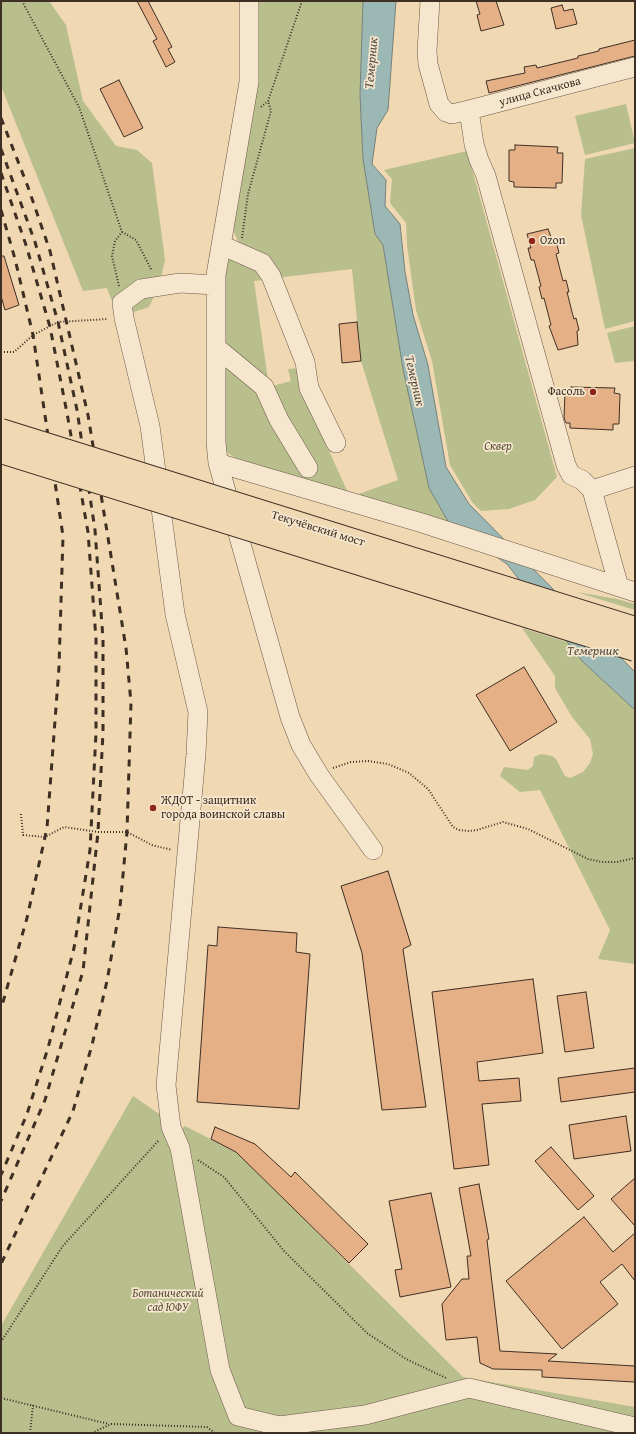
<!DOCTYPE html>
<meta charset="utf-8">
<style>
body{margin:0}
#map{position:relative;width:636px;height:1434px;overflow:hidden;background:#f0d8b2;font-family:"Gentium Book Plus",serif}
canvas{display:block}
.frame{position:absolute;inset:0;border:2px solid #3e2f24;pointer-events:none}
</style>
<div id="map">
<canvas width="636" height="1434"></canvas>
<div class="frame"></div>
</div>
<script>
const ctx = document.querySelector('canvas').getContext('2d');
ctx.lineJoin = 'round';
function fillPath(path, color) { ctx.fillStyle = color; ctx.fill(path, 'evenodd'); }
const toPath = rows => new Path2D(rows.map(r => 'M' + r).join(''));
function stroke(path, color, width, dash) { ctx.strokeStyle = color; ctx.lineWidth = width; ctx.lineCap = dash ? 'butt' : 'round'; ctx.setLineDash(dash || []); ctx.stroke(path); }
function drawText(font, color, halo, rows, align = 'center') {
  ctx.font = font + ' "Gentium Book Plus",serif'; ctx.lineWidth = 3.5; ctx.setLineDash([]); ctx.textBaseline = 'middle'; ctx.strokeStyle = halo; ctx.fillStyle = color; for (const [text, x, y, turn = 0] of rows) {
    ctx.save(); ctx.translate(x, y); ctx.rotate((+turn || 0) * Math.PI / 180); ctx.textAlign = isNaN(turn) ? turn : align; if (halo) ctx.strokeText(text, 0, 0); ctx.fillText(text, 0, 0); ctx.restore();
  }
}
fillPath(toPath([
 [1,1,49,1,66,25,83,101,116,146,137,150,152,163,165,260,159,286,149,307,134,312,112,301,107,288,83,291,1,86],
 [252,1,363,1,360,95,363,159,375,234,383,245,403,369,429,488,450,525,350,497,269,473,237,459,226,452,225,449,223,423,223,284,227,262,231,257,235,257,256,267,264,280,254,281,269,387,291,381,288,369,301,368,302,380,325,442,350,497,398,480,361,361,352,269,276,278,268,262,240,246,234,232,233,221,251,97],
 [626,104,635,143,585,155,575,116],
 [635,148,635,321,605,329,581,215,585,159],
 [467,151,557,477,535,500,509,509,481,511,472,502,450,465,432,361,416,310,407,245,406,223,390,203,392,179,384,170],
 [635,326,635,361,615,363,607,333],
 [576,592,617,599,635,604,635,610],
 [522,628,567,642,582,661,635,710,635,964,598,959,610,930,540,790,520,792,500,776,504,767,528,770,533,766,534,757,541,754,552,756,556,759,565,776,570,778,583,772,590,763,593,754,590,739,572,717,555,688,555,676],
 [133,1096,181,1129,185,1126,236,1152,463,1377,635,1407,635,1433,1,1433,1,1326]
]), '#b8bf8d');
const water = toPath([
 [363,1,396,1,388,110,377,128,372,164,386,180,385,206,400,224,405,272,413,315,428,365,446,467,469,504,635,672,635,710,582,661,507,564,450,525,429,488,403,369,383,245,375,234,363,159,360,95,363,1]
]);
fillPath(water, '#9cb8b4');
stroke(water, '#76817a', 1);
const building = toPath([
 [137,1,148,1,172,47,168,49,175,62,166,67,153,41,157,39,137,1],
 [476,1,496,1,504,25,481,31,477,15,480,14,476,1],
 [562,5,564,11,573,9,577,24,556,29,551,8,562,5],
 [635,40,635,56,489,93,486,81,525,73,524,67,536,65,537,68,578,58,578,56,599,51,599,49,635,40],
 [119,80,143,128,124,137,100,89,119,80],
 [515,145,558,147,557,153,563,153,562,183,556,183,556,188,514,187,514,182,509,181,509,150,515,150,515,145],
 [548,229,553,242,556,241,559,253,556,254,563,281,566,280,569,292,567,292,572,312,574,319,576,318,579,330,577,331,578,345,558,350,549,326,551,325,544,298,542,299,539,287,541,286,534,260,531,260,528,248,531,248,527,234,548,229],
 [1,256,4,256,19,305,5,310,1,296,1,256],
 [357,322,361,361,342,363,339,324,357,322],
 [571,387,615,388,614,393,620,394,619,424,613,424,613,430,570,428,570,423,566,423,564,418,565,392,571,392,571,387],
 [524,667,557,722,510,751,476,695,524,667],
 [388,871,411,945,403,949,426,1107,382,1110,362,953,341,886,388,871],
 [218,927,297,933,296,952,310,954,299,1109,197,1102,208,945,217,946,218,927],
 [533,979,543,1053,477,1062,479,1081,519,1078,521,1101,482,1104,489,1165,454,1169,432,992,533,979],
 [586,992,594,1048,565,1052,557,996,586,992],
 [635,1068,635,1092,561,1102,558,1078,635,1068],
 [626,1116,631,1151,574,1159,569,1125,626,1116],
 [215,1127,255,1144,291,1177,295,1172,368,1244,349,1263,236,1152,211,1139,215,1127],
 [551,1147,594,1196,578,1210,535,1161,551,1147],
 [635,1178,635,1226,611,1199,635,1178],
 [479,1184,489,1239,487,1240,500,1351,557,1354,548,1361,635,1366,635,1382,542,1377,542,1370,493,1369,480,1363,477,1337,446,1340,442,1304,462,1279,469,1279,467,1256,471,1256,459,1188,479,1184],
 [431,1193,451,1287,400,1297,395,1270,402,1269,389,1201,431,1193],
 [584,1217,613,1252,635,1233,635,1281,622,1264,600,1282,618,1304,562,1349,506,1281,584,1217]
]);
fillPath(building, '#e6b087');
stroke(building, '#3e2f24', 1);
const minor = toPath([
 [249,1,249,82,216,275,216,442,218,463,290,717,301,745,319,775,373,850],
 [430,1,427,51,428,64,439,104,446,112,452,114,469,110,635,67],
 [469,110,474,144,479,160,486,176,566,465,571,475,582,480,592,490,619,587],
 [221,245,262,263,271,276,305,362,309,388,336,443],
 [216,285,180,283,141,289,122,303,124,318,150,426,175,614,198,712,196,754,166,1085,171,1127,180,1148,220,1370,238,1416,279,1426,365,1415,469,1388,635,1427],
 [217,348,264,387,279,420,308,468],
 [218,463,422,523,635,592],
 [592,490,635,476]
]);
stroke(minor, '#6a5948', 20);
stroke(toPath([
 [22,1,79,107,122,232,115,241,112,256,119,286],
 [261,107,268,101,302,1],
 [122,232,136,240,152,271],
 [242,238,248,194,271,111,268,101],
 [1,352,14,352,33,335,58,322,108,319],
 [333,768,351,762,368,761,388,764,409,773,428,789,453,827,459,830,469,831,477,830,503,822,528,829,588,859,602,862,617,862,635,858],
 [21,814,23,835,45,837,64,827,98,832,127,832,152,845,172,850],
 [198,1160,224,1177,284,1251,367,1333,406,1359,446,1378],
 [1,1342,62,1247,159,1140],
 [1,1398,109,1424],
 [30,1433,33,1405],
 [92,1433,111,1424,207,1427,215,1433]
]), '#3e2f24', 2, [1, 2]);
stroke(minor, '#f5e6cd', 19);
stroke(toPath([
 [1,118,28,187,50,251,88,415,126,648,131,703,127,832,120,907,107,981,92,1045,73,1111,1,1264],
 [1,149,35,242,58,322,77,410,95,530,103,639,103,732,98,832,83,971,45,1100,1,1201],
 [1,173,26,245,50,327,67,413,88,532,96,639,96,733,90,850,74,948,48,1048,27,1114,1,1175],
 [1,210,15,259,33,335,63,536,59,667,47,828,27,918,1,1009]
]), '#3e2f24', 3, [7, 7]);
const majorBridge = toPath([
 [1,430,635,628],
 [1,452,635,650]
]);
stroke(majorBridge, '#3e2f24', 24, []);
stroke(majorBridge, '#f0d8b2', 22);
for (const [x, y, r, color] of [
 [532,241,4,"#8f2418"],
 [593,392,4,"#8f2418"],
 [153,808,4,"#8f2418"]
]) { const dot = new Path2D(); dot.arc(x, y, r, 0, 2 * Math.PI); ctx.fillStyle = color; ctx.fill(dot); stroke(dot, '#f5e6cd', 1.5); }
drawText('12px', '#3e2f24', '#f5e6cd', [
 ["улица Скачкова",540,92,-15],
 ["Текучёвский мост",318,529,17]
]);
drawText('12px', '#3e2f24', '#f5e6cd', [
 ["Ozon",540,241],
 ["Фасоль",585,392,"right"],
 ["ЖДОТ - защитник",161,801],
 ["города воинской славы",161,815]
], 'left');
drawText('italic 12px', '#564c39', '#f5e6cd', [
 ["Сквер",498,447],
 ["Ботанический",168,1294],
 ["сад ЮФУ",168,1308]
]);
drawText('italic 13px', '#514a41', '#f5e6cd', [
 ["Темерник",372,63,-85],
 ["Темерник",414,381,77],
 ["Темерник",593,652]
]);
</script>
